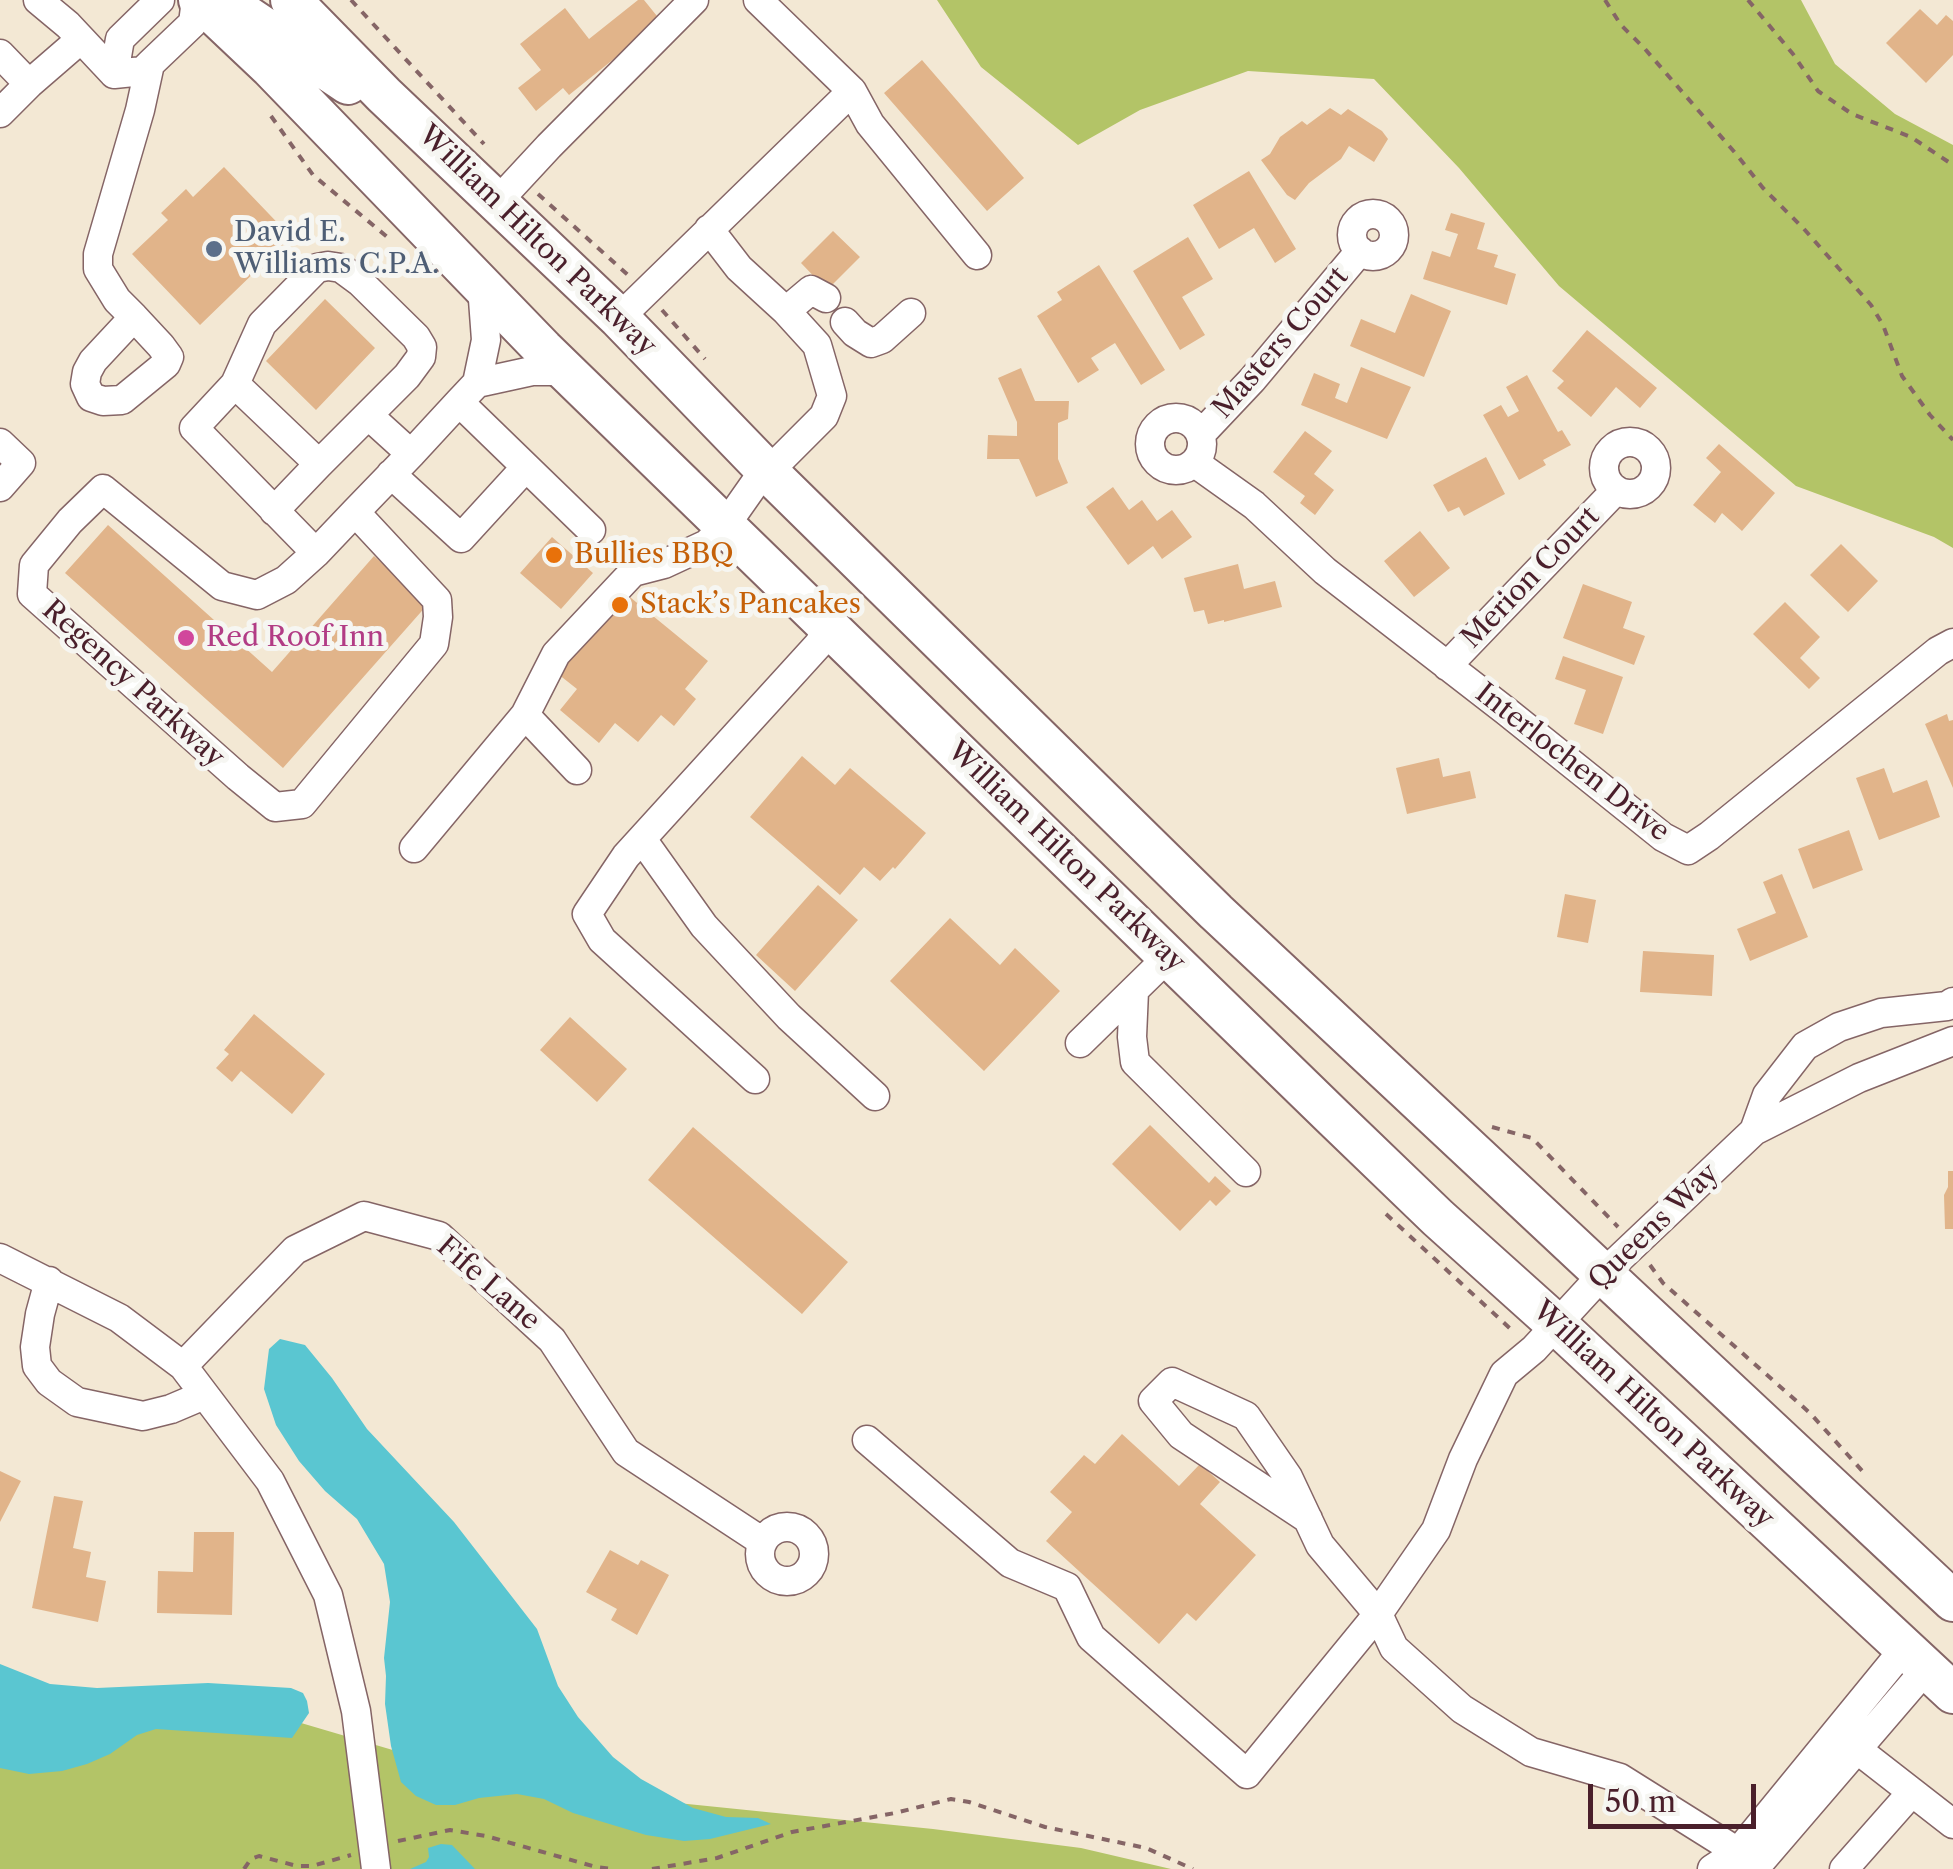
<!DOCTYPE html>
<meta charset="utf-8">
<style>
body{margin:0}
#map{position:relative;width:1953px;height:1869px;overflow:hidden;background:#f3e8d4;font-family:"Libre Caslon Text",serif}
canvas{display:block}
.scale{position:absolute;left:1588px;top:1784px;width:168px;height:45px;box-sizing:border-box;border:5px solid #4a1f2b;border-top:0;padding-left:12px;font-size:30px;line-height:35px;white-space:nowrap;color:#4a1f2b;-webkit-text-stroke:8px #f6f6f2;paint-order:stroke}
</style>
<div id="map">
<canvas width="1953" height="1869"></canvas>
<div class="scale">50 m</div>
</div>
<script>
const ctx = document.querySelector('canvas').getContext('2d');
ctx.lineJoin = 'round';
function fillPath(path, color) { ctx.fillStyle = color; ctx.fill(path, 'evenodd'); }
const toPath = rows => new Path2D(rows.map(r => 'M' + r).join(''));
function stroke(path, color, width, dash) { ctx.strokeStyle = color; ctx.lineWidth = width; ctx.lineCap = dash ? 'butt' : 'round'; ctx.setLineDash(dash || []); ctx.stroke(path); }
function drawText(font, color, halo, rows, align = 'center') {
  ctx.font = font + ' "Libre Caslon Text",serif'; ctx.lineWidth = 10; ctx.setLineDash([]); ctx.textBaseline = 'middle'; ctx.strokeStyle = halo; ctx.fillStyle = color; for (const [text, x, y, turn = 0] of rows) {
    ctx.save(); ctx.translate(x, y); ctx.rotate((+turn || 0) * Math.PI / 180); ctx.textAlign = isNaN(turn) ? turn : align; if (halo) ctx.strokeText(text, 0, 0); ctx.fillText(text, 0, 0); ctx.restore();
  }
}
fillPath(toPath([
 [937,0,1801,0,1835,64,1895,114,1953,145,1953,548,1934,537,1796,486,1559,286,1459,168,1374,79,1248,71,1140,110,1078,145,981,67],
 [0,1694,257,1710,430,1761,609,1796,933,1829,1081,1848,1171,1869,0,1869]
]), '#b3c467');
fillPath(toPath([
 [280,1339,305,1345,332,1378,367,1429,454,1522,537,1629,558,1686,578,1717,613,1757,641,1779,693,1808,726,1817,758,1818,771,1824,710,1839,684,1841,646,1835,573,1813,544,1799,517,1794,479,1798,455,1805,436,1805,416,1796,401,1782,391,1746,385,1704,386,1676,384,1658,390,1602,384,1564,357,1519,325,1491,299,1461,276,1425,264,1389,269,1349],
 [0,1664,50,1684,97,1688,208,1683,291,1688,303,1693,307,1701,309,1713,292,1738,156,1729,137,1735,110,1754,87,1764,62,1771,29,1774,0,1768],
 [441,1844,452,1845,475,1869,410,1869,426,1862,429,1857,428,1848]
]), '#5ac6d1');
fillPath(toPath([
 [638,0,644,0,661,21,569,95,563,88,536,111,518,88,541,70,520,44,565,8,589,39],
 [1920,9,1937,25,1946,15,1953,21,1953,55,1926,83,1886,43],
 [922,60,1024,178,987,211,884,93],
 [1330,108,1341,115,1348,109,1382,131,1388,139,1374,162,1349,146,1341,159,1309,183,1295,200,1287,195,1261,160,1270,154,1280,137,1302,121,1307,125],
 [224,167,291,237,200,325,132,254,168,220,161,213,186,189,193,197],
 [1249,171,1296,249,1275,263,1254,228,1219,249,1193,205],
 [1451,213,1485,223,1477,249,1498,255,1494,267,1516,274,1507,305,1423,279,1432,251,1450,257,1458,234,1445,230],
 [833,231,860,257,827,290,801,263],
 [1188,237,1213,279,1182,297,1205,335,1180,350,1133,271],
 [1099,265,1165,370,1141,385,1115,343,1091,358,1099,370,1078,383,1037,316,1062,300,1057,292],
 [1411,294,1451,311,1424,377,1350,346,1361,319,1395,333],
 [325,299,375,348,316,410,266,361],
 [1587,330,1657,388,1640,408,1616,387,1591,417,1557,388,1564,381,1552,371],
 [1361,367,1411,387,1387,439,1301,405,1314,373,1340,384,1335,398,1347,403],
 [1021,368,1035,401,1069,401,1068,419,1058,423,1058,459,1068,483,1036,497,1019,459,987,459,988,435,1017,436,1017,422,998,378],
 [1527,375,1558,432,1562,430,1571,445,1543,460,1546,465,1519,480,1483,415,1501,405,1508,417,1519,411,1506,387],
 [1305,431,1332,451,1314,474,1334,490,1315,515,1300,503,1305,496,1273,472],
 [1719,444,1775,493,1742,531,1722,513,1715,523,1693,505,1721,472,1706,458],
 [1486,457,1505,494,1464,516,1459,507,1448,512,1433,485],
 [1113,487,1129,510,1142,500,1157,521,1172,510,1192,537,1162,559,1153,546,1128,565,1086,507],
 [108,525,272,672,374,556,428,604,283,768,65,573],
 [1420,531,1450,568,1414,597,1384,561],
 [552,537,593,573,561,609,520,573],
 [1841,544,1878,581,1848,612,1810,575],
 [1238,564,1244,589,1275,581,1282,607,1224,622,1224,620,1208,624,1204,610,1194,612,1184,578],
 [1583,584,1632,602,1623,628,1645,636,1634,665,1563,638],
 [625,593,708,661,685,689,696,699,674,726,661,715,638,742,615,723,599,743,560,710,577,689,558,674],
 [1785,602,1820,637,1800,658,1820,678,1809,689,1753,634],
 [1563,656,1623,677,1603,734,1574,724,1586,690,1555,679],
 [1947,714,1949,721,1953,720,1953,788,1925,724],
 [802,756,835,785,850,768,926,833,895,869,893,867,880,881,864,867,840,895,750,817],
 [1439,758,1443,777,1470,771,1476,798,1407,814,1396,768],
 [1884,768,1893,793,1927,780,1940,817,1879,840,1856,778],
 [1849,830,1863,870,1813,889,1798,849],
 [1782,874,1808,937,1750,961,1737,929,1776,913,1763,882],
 [818,885,858,920,795,991,756,955],
 [1565,894,1596,900,1588,943,1557,937],
 [950,918,1000,965,1015,948,1060,991,984,1071,890,981],
 [1643,951,1714,955,1712,996,1640,992],
 [254,1014,325,1074,292,1114,241,1071,232,1082,216,1068,229,1054,224,1050],
 [570,1017,627,1069,597,1102,540,1050],
 [1150,1125,1209,1183,1215,1176,1231,1191,1216,1206,1210,1200,1180,1231,1112,1164],
 [693,1127,848,1262,802,1314,648,1180],
 [1948,1171,1953,1171,1953,1229,1945,1229,1944,1195,1948,1187],
 [1122,1434,1179,1486,1200,1464,1220,1482,1200,1504,1256,1555,1196,1621,1187,1613,1159,1644,1046,1541,1072,1512,1050,1492,1084,1455,1095,1464],
 [0,1471,21,1481,0,1522],
 [54,1496,83,1501,73,1548,91,1552,86,1577,106,1581,98,1622,32,1608],
 [194,1532,234,1532,232,1615,157,1613,158,1571,193,1572],
 [610,1550,638,1565,641,1560,669,1575,637,1635,611,1620,617,1609,586,1592]
]), '#e1b48a');
const minor = toPath([
 [38,0,68,25,114,74],
 [0,54,29,84,0,113],
 [114,74,143,71,150,64,193,23,196,0],
 [114,74,120,39,160,0],
 [29,84,81,39],
 [852,91,870,124,977,255],
 [498,201,549,146,694,0],
 '1352 235a21 21 0 1 1 42 0a21 21 0 1 1-42 0Z',
 [709,229,739,268,786,311],
 [482,286,486,340,477,383,532,371,565,371],
 [134,317,93,361,87,372,85,384,91,397,103,401,122,400,166,364,169,357,161,346,134,317,117,300,98,269,98,254,140,110,150,64],
 [619,318,852,91,758,0],
 [845,322,855,333,871,343,882,339,911,313],
 [235,384,262,324,317,268,328,266,341,268,360,282,416,337,422,347,421,357,407,376,319,464],
 [459,402,591,530],
 [368,415,411,454],
 '1150 444a26 26 0 1 1 52 0a26 26 0 1 1-52 0Z',
 [1201,434,1252,380,1360,251],
 '1604 468a26 26 0 1 1 52 0a26 26 0 1 1-52 0Z',
 [0,443,21,463,0,487],
 [1195,463,1254,505,1325,571,1506,711,1663,837,1688,850,1709,836,1938,651,1953,643],
 [769,471,824,416,832,396,817,345,786,311,811,290,826,298],
 [391,474,461,538,526,467],
 [274,511,319,464,235,384,194,428,316,553],
 [355,512,437,600,438,617,434,644,302,804,275,807,238,777,32,594,34,565,70,521,103,489,222,586,257,595,286,580,316,553,355,512,411,454,459,402,477,383],
 [1447,666,1616,490],
 [525,715,577,770],
 [642,839,704,926,789,1017,875,1096],
 [414,848,525,715,556,654,633,572,664,564,707,544,725,526,765,469],
 [1134,991,1132,1037,1135,1062,1246,1172],
 [1080,1043,1168,957],
 [755,1079,602,940,587,914,626,856,819,644,828,626],
 [1754,1131,1767,1095,1805,1046,1839,1027,1881,1013,1947,1006,1953,1002],
 [0,1258,119,1318,183,1366,270,1481,328,1595,356,1711,376,1869],
 [49,1281,40,1314,35,1347,37,1366,49,1382,77,1402,143,1416,171,1409,204,1395],
 [183,1366,295,1250,364,1216,439,1236,552,1340,626,1452,763,1542],
 [867,1440,1010,1563,1067,1587,1091,1637,1247,1774,1378,1614,1320,1545,1288,1477,1246,1416,1172,1382,1153,1401,1181,1435,1308,1519],
 '760 1554a27 27 0 1 1 54 0a27 27 0 1 1-54 0Z',
 [1858,1750,1953,1824],
 [1755,1868,1926,1669],
 [1712,1869,1738,1852,1904,1649],
 [1756,1869,1738,1852,1620,1778,1531,1752,1462,1709,1394,1648,1378,1614,1436,1530,1463,1459,1504,1374,1534,1349,1603,1274,1754,1131,1859,1078,1953,1041],
 [1844,1869,1912,1792]
]);
const highway = toPath([
 [199,0,271,68,543,349,1333,1117,1438,1218,1556,1324,1953,1693],
 [291,0,384,95,619,318,765,469,1216,912,1953,1601],
 [235,8,348,84]
]);
stroke(minor, '#856566', 31);
stroke(highway, '#856566', 44);
stroke(toPath([
 [351,0,484,144],
 [1605,0,1621,25,1645,49,1737,155,1763,188,1804,229,1871,305,1883,325,1902,376,1930,415,1953,440],
 [1748,0,1793,54,1818,91,1852,114,1911,137,1953,165],
 [271,116,313,175,392,241],
 [538,194,628,275],
 [662,310,705,359],
 [1492,1127,1532,1138,1618,1227],
 [1386,1214,1515,1333],
 [1650,1265,1663,1283,1810,1413,1865,1474],
 [398,1841,450,1830,486,1836,596,1867,613,1869],
 [244,1869,251,1859,259,1856,297,1866,312,1866,351,1855],
 [652,1869,717,1858,792,1832,895,1813,951,1799,969,1802,1045,1827,1146,1848,1193,1869]
]), '#856566', 4, [8, 8]);
stroke(minor, '#fff', 28);
stroke(highway, '#fff', 40);
for (const [x, y, r, color] of [
 [214,249,10,"#5c6f8a"],
 [554,555,10,"#e8710a"],
 [620,605,10,"#e8710a"],
 [186,638,10,"#d1479c"]
]) { const dot = new Path2D(); dot.arc(x, y, r, 0, 2 * Math.PI); ctx.fillStyle = color; ctx.fill(dot); stroke(dot, '#f6f6f2', 4); }
drawText('28px', '#4e5e75', '#f6f6f2', [
 ["David E.",234,233],
 ["Williams C.P.A.",234,265]
], 'left');
drawText('28px', '#4a1f2b', '#f6f6f2', [
 ["William Hilton Parkway",537,241,44],
 ["Masters Court",1281,343,-49],
 ["Merion Court",1531,578,-46],
 ["Regency Parkway",133,684,42],
 ["Interlochen Drive",1572,763,38],
 ["William Hilton Parkway",1066,857,44],
 ["Queens Way",1654,1227,-44],
 ["Fife Lane",488,1284,41],
 ["William Hilton Parkway",1653,1415,43]
]);
drawText('28px', '#c56008', '#f6f6f2', [
 ["Bullies BBQ",574,555],
 ["Stack’s Pancakes",640,605]
], 'left');
drawText('28px', '#b23c85', '#f6f6f2', [
 ["Red Roof Inn",206,638]
], 'left');
</script>
